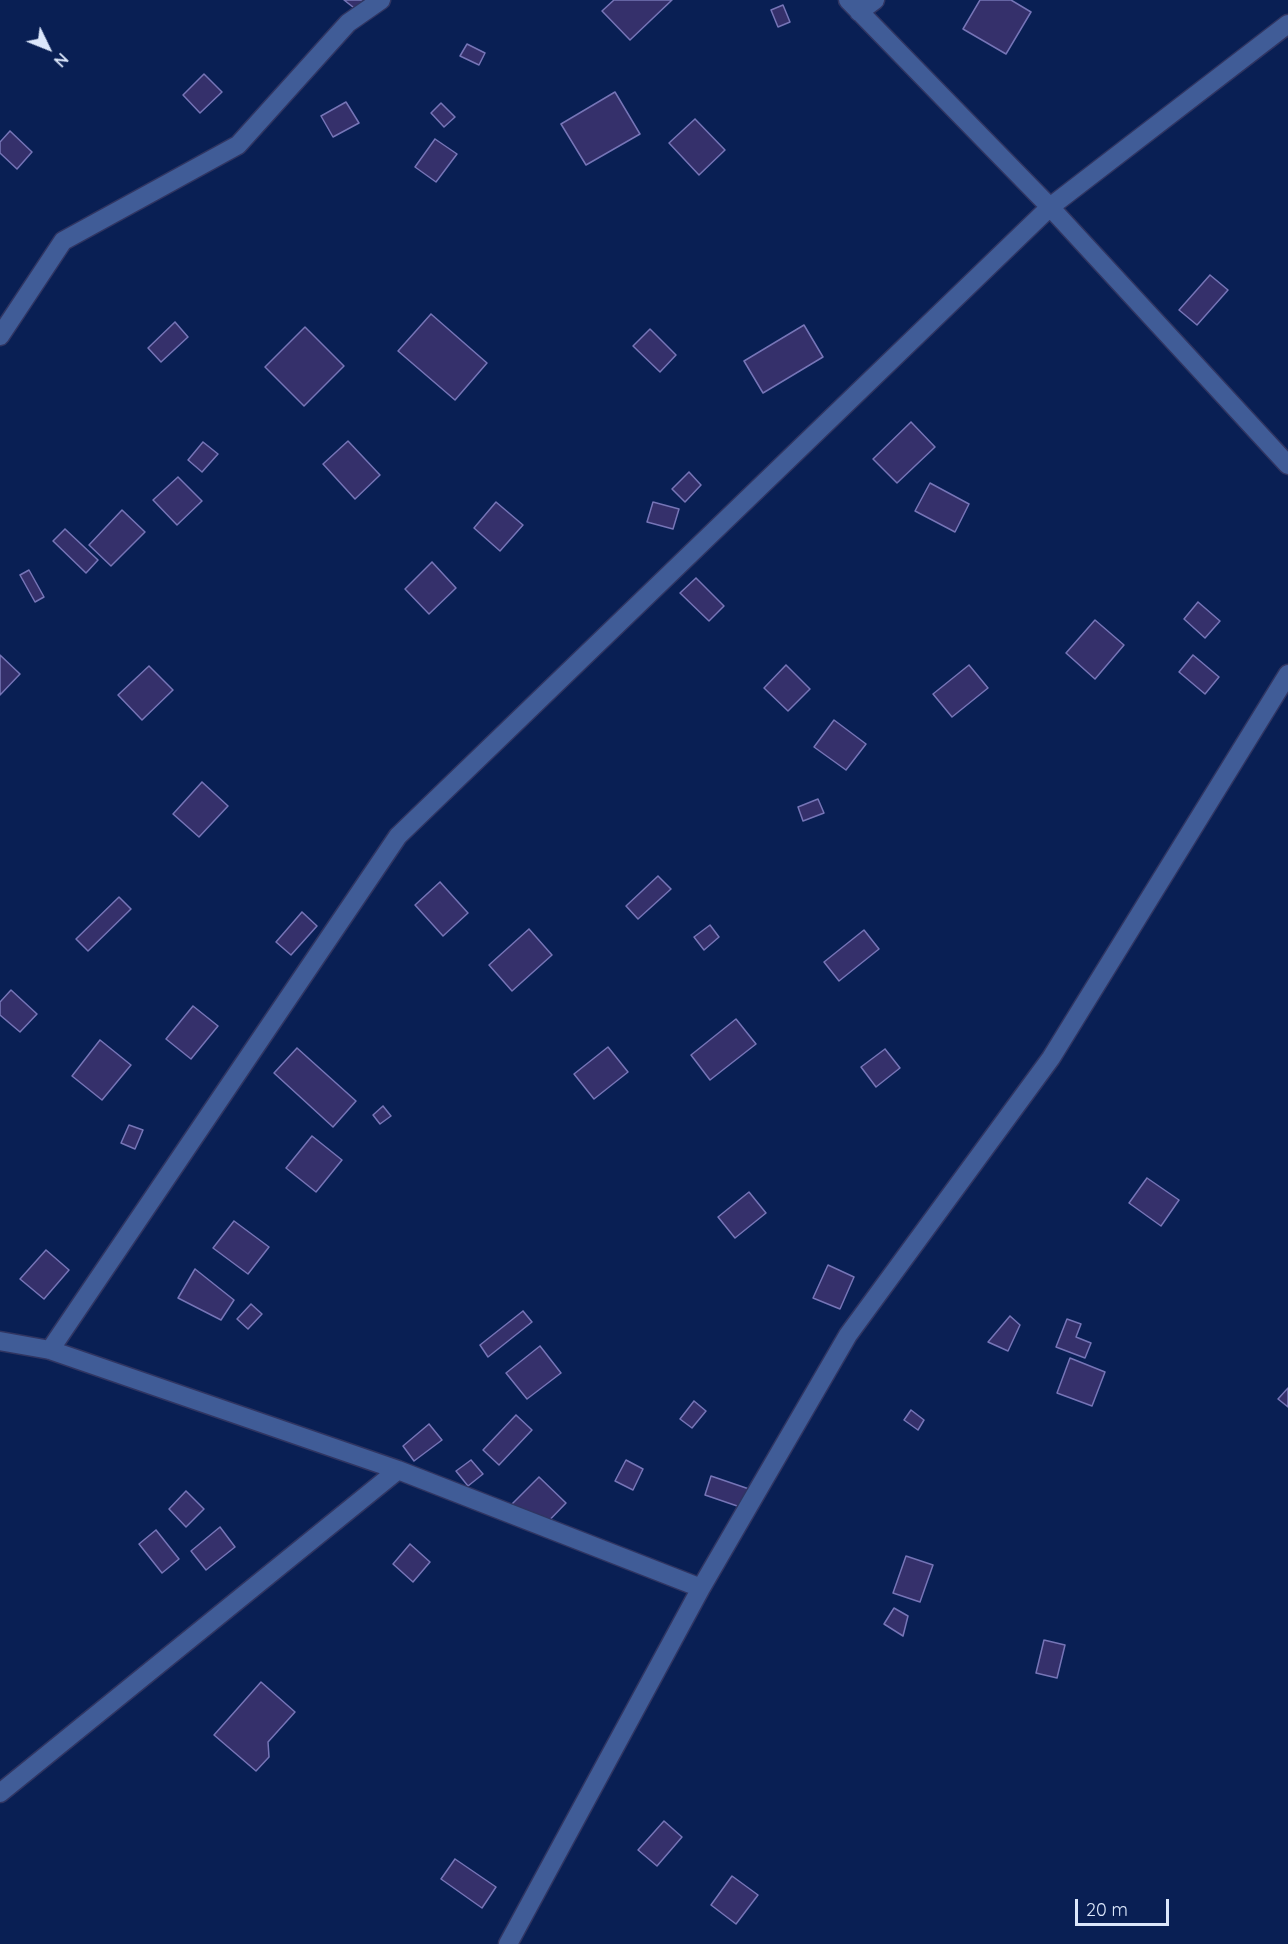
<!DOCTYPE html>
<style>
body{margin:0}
#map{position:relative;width:1288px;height:1944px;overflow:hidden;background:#091f54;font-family:Quicksand,sans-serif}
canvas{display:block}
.north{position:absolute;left:18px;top:18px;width:60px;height:60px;-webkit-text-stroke:4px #091f54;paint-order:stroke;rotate:133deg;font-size:16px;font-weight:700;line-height:24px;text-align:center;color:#dce7fb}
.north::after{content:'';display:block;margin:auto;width:21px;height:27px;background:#dce7fb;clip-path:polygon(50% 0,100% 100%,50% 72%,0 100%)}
.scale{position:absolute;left:1075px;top:1899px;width:94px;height:27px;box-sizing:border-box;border:3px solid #dce7fb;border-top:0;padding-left:8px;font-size:18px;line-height:21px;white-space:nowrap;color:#dce7fb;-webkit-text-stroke:4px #091f54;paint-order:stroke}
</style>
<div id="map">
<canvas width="1288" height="1944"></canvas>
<div class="north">N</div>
<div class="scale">20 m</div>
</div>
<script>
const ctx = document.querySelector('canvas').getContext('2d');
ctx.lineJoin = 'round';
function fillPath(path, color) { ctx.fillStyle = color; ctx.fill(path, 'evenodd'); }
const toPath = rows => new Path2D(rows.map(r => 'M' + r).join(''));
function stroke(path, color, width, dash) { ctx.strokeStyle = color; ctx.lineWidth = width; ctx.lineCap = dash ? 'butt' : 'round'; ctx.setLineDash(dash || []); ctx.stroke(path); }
const building = toPath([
 [344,0,366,0,358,11,344,0],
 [614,0,672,0,630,40,602,11,614,0],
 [980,0,1011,0,1031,12,1006,54,963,29,980,0],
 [783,5,790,22,778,27,771,10,783,5],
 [467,44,485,53,479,65,460,56,467,44],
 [204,74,222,92,200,113,183,95,204,74],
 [615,92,640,134,586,165,561,124,615,92],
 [346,102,359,123,333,137,321,116,346,102],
 [441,103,455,117,444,127,431,113,441,103],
 [695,119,725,150,699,175,669,143,695,119],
 [10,131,32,152,17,169,0,153,0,142,10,131],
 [435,139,457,154,436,182,415,167,435,139],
 [1210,275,1228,290,1197,325,1179,310,1210,275],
 [431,314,487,363,455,400,398,351,431,314],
 [175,322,188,337,161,362,148,348,175,322],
 [804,325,823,357,763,393,744,361,804,325],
 [305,327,344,366,304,406,265,367,305,327],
 [650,329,676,355,660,372,633,346,650,329],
 [911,422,935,447,897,483,873,459,911,422],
 [348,441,380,475,355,499,323,464,348,441],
 [203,442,218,454,202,472,188,460,203,442],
 [689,472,701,485,685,502,672,489,689,472],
 [178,477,202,501,177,525,153,500,178,477],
 [930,483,969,504,955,532,915,511,930,483],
 [496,502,523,525,500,551,474,528,496,502],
 [653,502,679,509,673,529,647,522,653,502],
 [122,510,145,532,111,566,89,545,122,510],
 [65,529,98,560,86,573,53,541,65,529],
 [432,562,456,588,429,614,405,589,432,562],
 [29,570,44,597,35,602,20,575,29,570],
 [696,578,724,606,709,621,680,593,696,578],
 [1198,602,1220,621,1205,638,1184,619,1198,602],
 [1095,620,1124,645,1095,679,1066,653,1095,620],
 [0,655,20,674,0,695,0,655],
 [1193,655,1219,677,1205,694,1179,672,1193,655],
 [786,665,810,689,788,711,764,688,786,665],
 [969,665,988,688,952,717,933,694,969,665],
 [149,666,173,690,142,720,118,695,149,666],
 [834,720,866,744,846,770,814,747,834,720],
 [202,782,228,806,199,837,173,814,202,782],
 [818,799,824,813,803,821,798,807,818,799],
 [658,876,671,889,638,919,626,906,658,876],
 [440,882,468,913,443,936,415,905,440,882],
 [119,897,131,909,88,951,76,939,119,897],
 [302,912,317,926,291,955,276,942,302,912],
 [710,925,719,937,704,950,694,937,710,925],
 [529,929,552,955,512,991,489,965,529,929],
 [864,930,879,949,839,981,824,962,864,930],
 [11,990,37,1014,20,1032,0,1015,0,1002,11,990],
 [193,1006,218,1026,191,1059,166,1039,193,1006],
 [736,1019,756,1044,710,1080,691,1055,736,1019],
 [100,1040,131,1065,102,1100,72,1076,100,1040],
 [608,1047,628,1072,594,1099,574,1074,608,1047],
 [297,1048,356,1101,333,1127,274,1073,297,1048],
 [885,1049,900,1068,876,1087,861,1067,885,1049],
 [383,1106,391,1116,380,1124,373,1115,383,1106],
 [129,1125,143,1130,135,1149,121,1143,129,1125],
 [312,1136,342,1160,316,1192,286,1168,312,1136],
 [1147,1178,1179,1200,1161,1226,1129,1203,1147,1178],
 [749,1192,766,1213,735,1238,718,1217,749,1192],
 [234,1221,269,1247,248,1274,213,1248,234,1221],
 [46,1250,69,1270,44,1299,20,1279,46,1250],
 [828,1265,854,1277,840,1309,813,1298,828,1265],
 [195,1269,234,1300,221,1320,178,1298,195,1269],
 [251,1304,262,1314,248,1329,237,1319,251,1304],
 [523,1311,532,1322,488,1357,480,1345,523,1311],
 [1010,1316,1020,1325,1008,1351,988,1342,1010,1316],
 [1067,1319,1081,1324,1076,1337,1091,1343,1085,1358,1056,1347,1067,1319],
 [540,1346,561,1373,527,1399,506,1373,540,1346],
 [1070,1358,1105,1372,1092,1406,1057,1393,1070,1358],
 [1288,1388,1288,1407,1278,1399,1288,1388],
 [694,1401,706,1411,692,1428,680,1419,694,1401],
 [911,1410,924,1420,918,1430,904,1420,911,1410],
 [516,1415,532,1430,499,1465,483,1450,516,1415],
 [429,1424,442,1440,414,1461,403,1446,429,1424],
 [471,1460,483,1474,468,1486,456,1471,471,1460],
 [626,1460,643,1469,633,1490,615,1481,626,1460],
 [711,1476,752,1490,746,1509,705,1495,711,1476],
 [539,1477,566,1503,538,1532,511,1505,539,1477],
 [186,1491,204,1509,186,1527,169,1509,186,1491],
 [220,1527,235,1547,206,1570,191,1551,220,1527],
 [156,1530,179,1559,162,1573,139,1544,156,1530],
 [410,1544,430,1562,413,1582,393,1564,410,1544],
 [906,1556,933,1565,920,1602,893,1593,906,1556],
 [894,1608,908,1616,903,1636,884,1624,894,1608],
 [1044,1640,1065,1645,1057,1678,1036,1673,1044,1640],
 [261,1682,295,1712,268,1742,269,1757,256,1771,214,1735,261,1682],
 [664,1821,682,1837,657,1866,638,1850,664,1821],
 [455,1859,496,1887,482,1908,441,1879,455,1859],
 [732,1876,758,1895,736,1924,711,1905,732,1876]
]);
fillPath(building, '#35306b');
stroke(building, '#7675b7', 1.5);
const minor = toPath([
 [848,0,1050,207,1288,465],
 [859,12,875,0],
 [0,336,63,241,238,145,348,23,381,0],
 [0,1341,50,1350,398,1470,701,1588],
 [50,1350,398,836,1050,207,1288,24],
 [0,1793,398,1470],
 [508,1944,701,1588,848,1335,1051,1058,1288,674]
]);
stroke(minor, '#303562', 21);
stroke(minor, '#405c97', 18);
</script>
